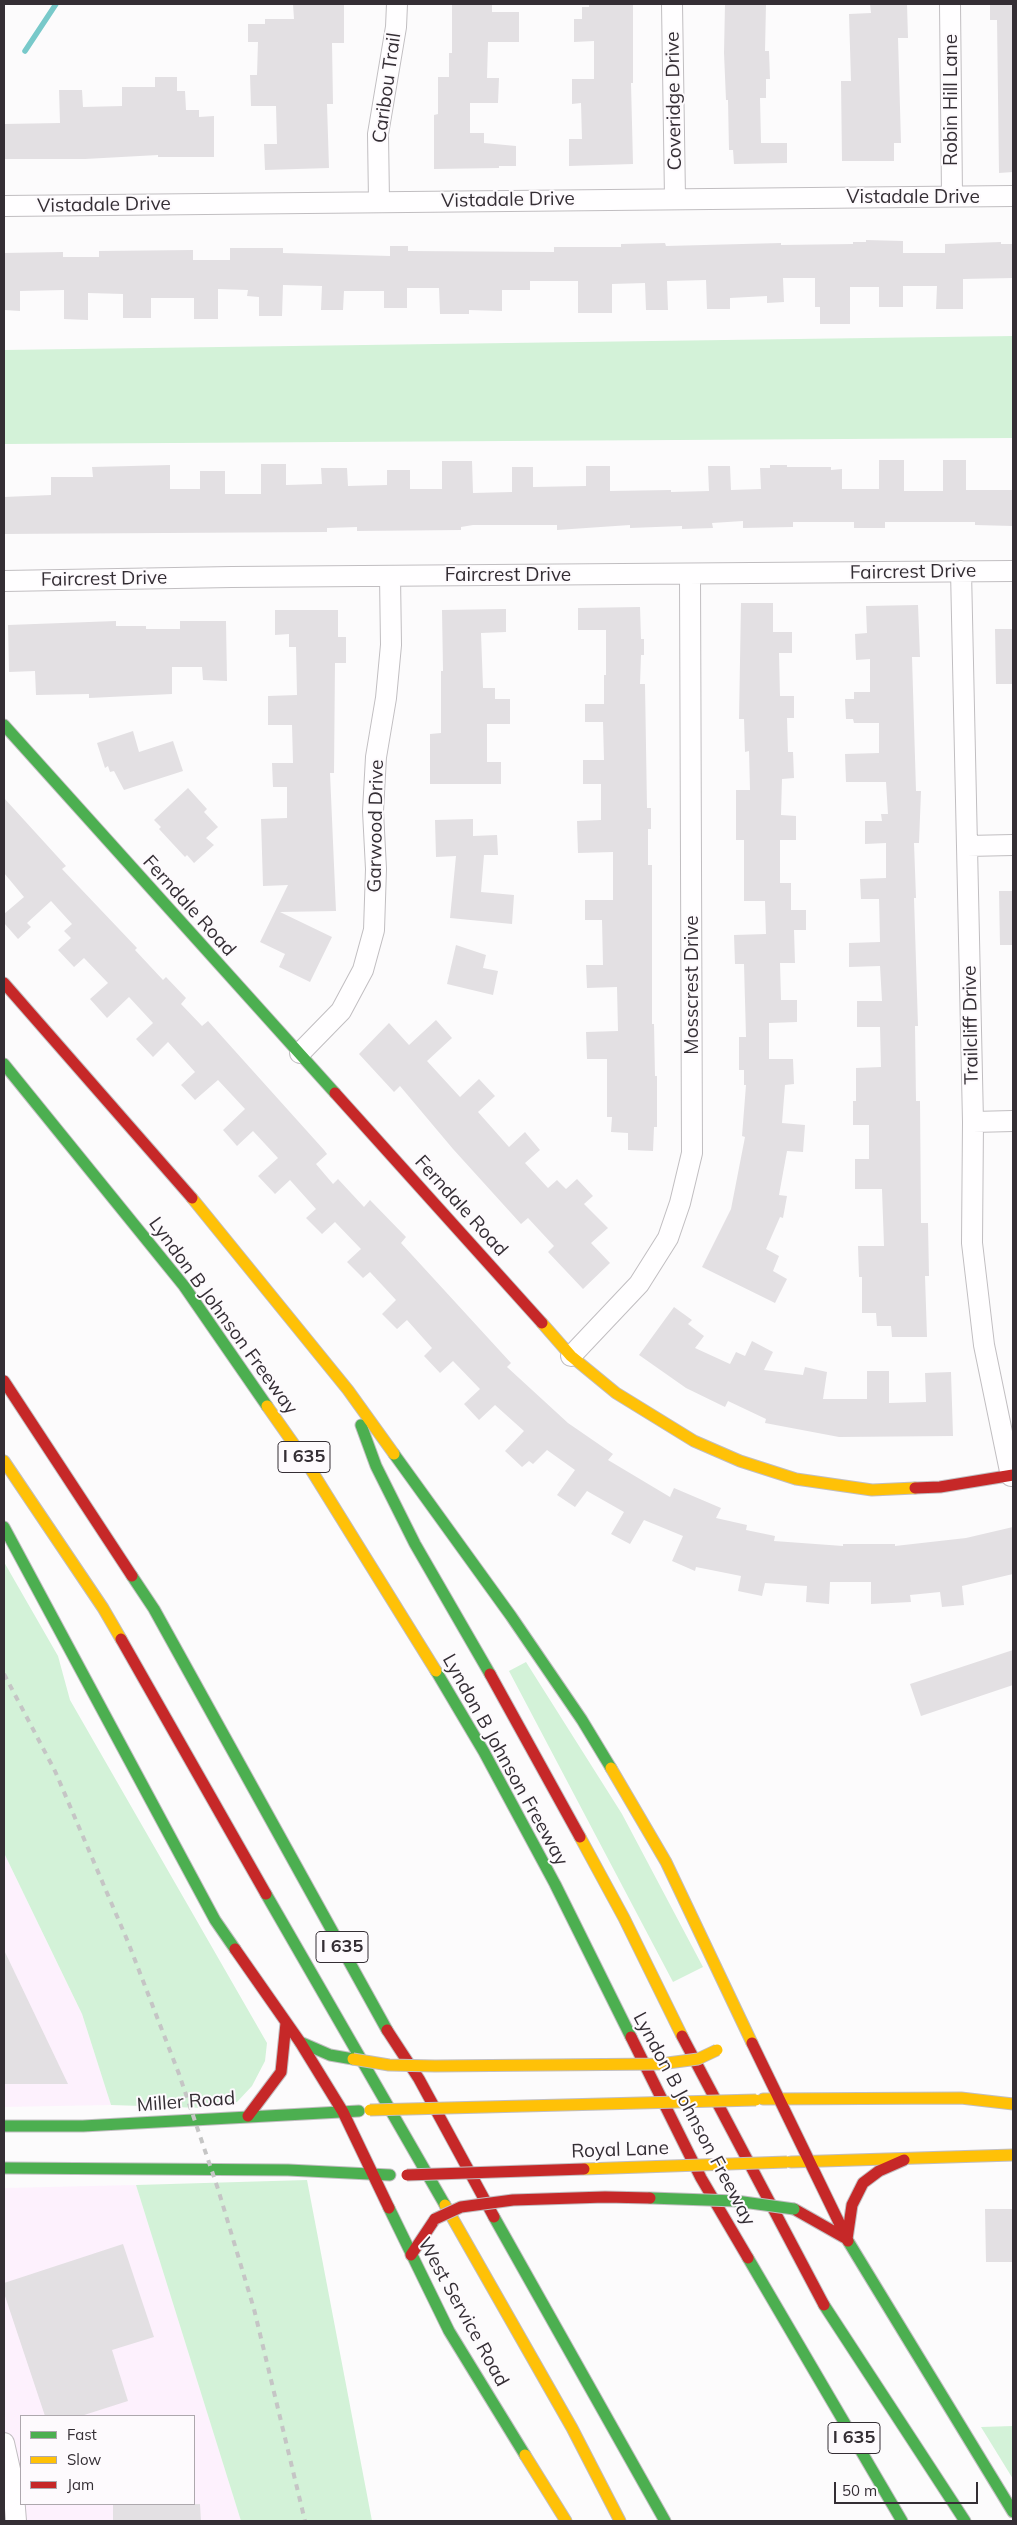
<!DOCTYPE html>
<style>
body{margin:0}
#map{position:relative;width:1017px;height:2525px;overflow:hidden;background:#fcfbfc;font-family:Mulish,sans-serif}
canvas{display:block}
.frame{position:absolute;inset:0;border:5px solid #342e34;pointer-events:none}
.legend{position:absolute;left:20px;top:2415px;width:175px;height:90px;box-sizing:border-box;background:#fdfafd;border:1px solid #ada8ad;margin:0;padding:6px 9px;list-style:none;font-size:15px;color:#342e34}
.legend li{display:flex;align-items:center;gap:10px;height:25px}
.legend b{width:25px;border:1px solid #ada8ad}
.scale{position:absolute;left:834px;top:2482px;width:144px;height:22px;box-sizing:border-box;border:2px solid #342e34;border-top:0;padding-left:6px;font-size:15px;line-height:18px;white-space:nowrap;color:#342e34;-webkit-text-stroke:4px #fdfafd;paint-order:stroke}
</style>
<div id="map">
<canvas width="1017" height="2525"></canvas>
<div class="frame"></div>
<ul class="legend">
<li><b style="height:6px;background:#4caf50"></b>Fast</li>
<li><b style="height:6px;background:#ffc107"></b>Slow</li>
<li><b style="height:6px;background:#c62828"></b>Jam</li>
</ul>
<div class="scale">50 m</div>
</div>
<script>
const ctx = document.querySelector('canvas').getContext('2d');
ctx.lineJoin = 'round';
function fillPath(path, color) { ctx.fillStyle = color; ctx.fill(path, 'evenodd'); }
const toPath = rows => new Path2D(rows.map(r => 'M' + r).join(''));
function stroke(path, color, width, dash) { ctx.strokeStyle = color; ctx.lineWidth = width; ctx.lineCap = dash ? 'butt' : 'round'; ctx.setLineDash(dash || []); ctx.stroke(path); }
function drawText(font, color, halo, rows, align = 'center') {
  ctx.font = font + ' Mulish,sans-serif'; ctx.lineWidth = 4; ctx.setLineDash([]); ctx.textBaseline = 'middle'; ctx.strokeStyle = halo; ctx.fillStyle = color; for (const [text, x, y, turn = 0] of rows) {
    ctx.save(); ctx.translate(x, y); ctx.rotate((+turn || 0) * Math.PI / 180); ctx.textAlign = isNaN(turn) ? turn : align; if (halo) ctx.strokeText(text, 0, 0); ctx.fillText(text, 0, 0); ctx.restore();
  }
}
fillPath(toPath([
 [4,1853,82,2014,111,2105,4,2107],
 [136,2185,241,2521,4,2521,4,2188],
 [21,2416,194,2416,194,2504,21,2504]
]), '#fdf1fd');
fillPath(toPath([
 [1013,336,1013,438,4,444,4,350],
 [4,1562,58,1656,70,1700,267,2043,265,2061,252,2086,237,2102,202,2108,111,2105,82,2014,4,1853],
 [526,1662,622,1814,703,1967,673,1982,509,1671],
 [307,2180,372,2521,241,2521,136,2185],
 [1013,2426,1013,2479,981,2427]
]), '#d3f2d8');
stroke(toPath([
 [25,51,56,4]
]), '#78c9ca', 5.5);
fillPath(toPath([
 [293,4,344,4,344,43,332,43,333,104,327,104,329,168,265,170,264,144,277,144,276,106,251,106,250,75,257,75,258,42,248,42,248,24,265,24,265,19,294,19],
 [452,4,492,4,492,12,519,12,519,42,488,42,487,78,499,78,498,103,470,103,470,133,484,133,484,143,516,146,516,166,499,166,499,168,434,169,434,115,438,114,438,77,449,77,449,53,452,53],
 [589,4,633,4,633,83,631,83,633,164,569,166,569,139,582,139,581,103,572,104,572,79,594,79,594,41,574,42,574,19,582,19,582,7,589,7],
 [725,4,766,4,765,51,769,51,770,79,766,79,766,98,760,98,761,143,787,143,787,163,734,164,733,150,729,150,728,100,726,100,724,53],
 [870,4,907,4,908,38,898,38,901,143,894,143,894,161,842,161,841,81,851,81,849,14,871,13],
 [990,4,1013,4,1013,172,999,173,997,20,990,20],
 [155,77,177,77,177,91,185,91,186,110,199,110,199,117,214,116,214,157,158,157,158,155,85,159,4,159,4,124,60,123,59,90,82,90,83,107,122,106,122,87,155,87],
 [866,240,903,241,903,253,945,253,945,244,1001,242,1001,244,1013,244,1013,278,963,279,963,309,936,309,937,286,903,286,903,307,879,307,879,287,850,287,850,324,820,324,820,307,815,307,815,278,783,278,784,302,767,303,767,296,730,298,730,309,707,309,706,280,667,281,668,310,646,310,645,283,612,284,612,313,578,313,578,281,530,281,530,290,502,290,502,311,469,310,469,314,440,314,439,288,407,288,407,308,384,308,384,291,344,291,343,310,321,310,322,286,283,285,282,316,259,316,259,297,247,296,248,290,218,289,218,319,194,319,194,298,151,298,151,318,123,318,123,294,88,293,88,320,64,319,64,290,20,291,20,311,4,310,4,253,63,252,63,257,99,257,99,251,193,250,193,260,230,260,230,248,283,248,283,253,390,256,390,246,408,246,408,251,554,252,554,247,621,247,621,244,665,243,666,246,781,243,781,245,853,244,853,242,866,242],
 [879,460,904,460,904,491,943,491,943,460,966,460,966,490,1013,490,1013,526,975,525,975,522,885,522,885,528,854,528,854,522,793,522,793,527,743,528,743,521,712,523,713,528,682,529,682,526,630,528,630,525,557,530,557,525,473,525,461,527,461,530,357,531,357,527,327,528,327,532,4,534,4,497,51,495,51,477,93,477,92,467,170,465,170,489,200,489,200,471,225,471,225,494,261,494,261,464,286,464,286,485,322,484,321,468,347,468,348,486,387,485,387,470,410,470,410,489,442,489,442,461,472,461,473,493,512,492,512,467,533,467,533,487,586,486,586,466,610,466,610,491,671,490,671,492,709,491,708,466,730,466,731,490,761,489,760,468,770,468,770,465,787,465,787,467,831,467,831,470,842,469,842,489,879,489],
 [741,603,773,603,773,632,792,632,792,653,779,653,780,696,794,696,794,718,787,718,788,752,793,752,794,778,782,779,781,815,796,816,796,840,780,840,780,883,791,883,791,910,806,910,806,930,794,930,795,963,780,963,781,1000,797,1000,797,1022,769,1023,769,1059,793,1059,794,1084,785,1085,782,1123,805,1125,803,1152,787,1151,779,1195,787,1196,783,1218,780,1217,766,1249,779,1256,773,1271,787,1279,775,1303,702,1267,731,1209,745,1137,742,1136,746,1085,744,1085,744,1070,739,1070,739,1037,746,1037,744,964,735,964,734,935,766,934,765,901,744,901,744,840,736,840,736,790,750,790,749,751,745,752,744,719,739,719],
 [918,605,920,657,912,657,916,791,921,791,919,843,914,843,916,898,914,898,918,1026,915,1026,916,1101,920,1101,921,1223,928,1223,929,1276,925,1276,927,1337,892,1337,891,1326,877,1326,876,1313,862,1313,862,1277,859,1277,858,1246,884,1246,882,1189,855,1189,855,1159,869,1159,869,1125,853,1125,853,1101,856,1101,856,1068,881,1067,880,1027,857,1027,857,1001,882,1001,880,966,849,967,849,943,880,942,879,899,861,899,860,879,886,878,886,843,865,844,865,821,882,821,881,814,888,814,886,782,846,782,845,754,879,753,879,723,854,723,853,719,846,719,845,699,854,699,854,692,870,692,870,659,856,660,855,634,867,633,866,606],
 [640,607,641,639,644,639,644,655,641,655,640,684,645,684,647,808,651,808,651,829,648,829,648,865,652,865,652,1024,654,1024,655,1076,657,1076,657,1127,654,1127,653,1151,628,1150,628,1133,611,1132,612,1117,607,1117,607,1059,587,1059,586,1032,618,1031,617,987,587,988,586,965,603,965,602,920,585,920,585,900,613,900,613,852,578,853,577,821,601,820,601,784,583,784,583,760,604,760,603,722,585,722,585,704,604,704,604,675,606,675,606,630,578,630,578,608],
 [506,609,506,632,481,633,483,688,495,688,495,699,510,699,510,724,487,724,487,762,501,762,501,784,430,784,430,734,441,733,441,671,443,671,442,610],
 [275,610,338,610,338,637,346,637,346,663,335,663,334,773,330,773,336,911,280,912,332,937,310,982,279,967,285,954,260,942,288,885,263,886,261,819,287,818,287,787,273,787,272,763,293,763,292,725,268,725,268,696,297,695,296,647,289,647,289,634,275,635],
 [116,621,116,626,146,626,146,629,180,629,180,621,226,621,227,681,203,680,202,667,172,667,172,694,89,698,89,694,36,695,35,671,9,672,8,625],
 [995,629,1013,629,1013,684,996,684],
 [133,731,139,752,173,741,183,771,124,790,114,771,110,772,108,766,105,768,97,743],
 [188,788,207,809,204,812,218,827,206,838,214,845,194,863,187,855,185,857,159,829,161,827,154,820],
 [4,798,66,866,62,869,137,948,135,950,163,980,166,977,186,998,181,1004,202,1026,208,1021,324,1150,327,1154,316,1164,333,1184,338,1179,364,1207,370,1200,406,1237,401,1243,511,1363,507,1367,568,1423,613,1454,608,1460,670,1497,674,1488,721,1508,716,1518,747,1525,746,1530,775,1536,774,1541,843,1546,843,1544,895,1544,895,1546,966,1538,1013,1527,1013,1574,962,1586,964,1605,942,1607,940,1592,910,1595,911,1602,871,1604,871,1582,830,1582,829,1604,806,1602,807,1586,765,1583,762,1596,738,1591,741,1576,696,1567,695,1571,672,1561,683,1536,644,1520,630,1544,611,1534,624,1512,587,1491,575,1507,557,1495,575,1470,547,1450,533,1464,529,1461,522,1467,505,1451,524,1431,495,1405,479,1420,464,1404,480,1389,453,1361,440,1373,424,1356,432,1348,407,1320,397,1329,382,1314,396,1300,370,1272,363,1278,347,1262,361,1249,335,1222,322,1234,306,1218,316,1209,290,1180,275,1194,258,1176,278,1158,253,1131,237,1146,223,1130,245,1109,218,1080,195,1100,181,1085,195,1072,168,1042,153,1057,136,1039,153,1023,129,997,107,1018,90,999,108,983,84,958,74,967,58,950,71,938,64,931,72,924,51,901,27,923,31,927,18,939,4,923,4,914,24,897,4,873],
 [473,819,473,836,497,835,498,855,484,855,481,892,514,895,512,924,450,918,456,856,436,857,435,820],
 [999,891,1013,891,1013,945,1000,945],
 [456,945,486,955,483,968,498,971,493,995,447,984],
 [436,1020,452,1038,427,1061,460,1097,479,1079,495,1096,478,1112,509,1147,525,1132,540,1150,525,1163,548,1188,557,1180,566,1189,577,1179,593,1196,584,1204,608,1228,591,1243,610,1263,583,1289,548,1252,554,1246,528,1218,521,1224,453,1149,400,1086,394,1092,359,1054,389,1023,409,1045],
 [674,1307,692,1320,688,1324,704,1336,695,1348,730,1364,736,1352,745,1356,752,1341,773,1352,764,1370,803,1375,805,1367,827,1372,823,1399,867,1399,867,1371,889,1371,889,1403,926,1402,925,1373,951,1372,953,1436,839,1437,765,1423,766,1419,728,1401,725,1407,686,1388,639,1355],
 [1013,1650,1013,1685,921,1716,910,1684],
 [4,1950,68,2084,4,2084],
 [985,2209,1013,2209,1013,2262,986,2262],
 [123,2244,154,2337,112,2350,128,2401,81,2416,45,2416,4,2293,4,2283],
 [113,2504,200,2504,201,2521,113,2521]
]), '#e3e0e3');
const street = toPath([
 [672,4,675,198],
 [950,4,952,196],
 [379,201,378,134,396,27,397,4],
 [4,206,1013,196],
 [961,571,973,1122,972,1243,984,1345,1011,1476],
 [4,581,232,577,1013,571],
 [967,846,1013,845],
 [300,1053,341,1011,363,970,374,930,376,869,373,811,376,757,386,698,391,645,390,576],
 [973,1122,1013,1121],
 [571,1356,639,1284,668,1238,680,1203,692,1153,690,575],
 [4,2443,13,2483,16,2521]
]);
const fast = toPath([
 [4,725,335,1093],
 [4,1064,184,1286,267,1406],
 [361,1425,376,1466,415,1544,490,1674],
 [394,1454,511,1616,582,1720,611,1768],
 [4,1527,215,1920,235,1949],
 [132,1576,154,1609,387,2030],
 [436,1671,484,1752,555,1884,631,2037],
 [266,1894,445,2205],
 [300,2042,330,2055,353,2059],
 [4,2126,83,2126,359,2111],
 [4,2168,288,2170,390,2175],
 [389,2208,449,2331,525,2455],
 [494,2217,665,2521],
 [848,2241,1013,2512],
 [748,2258,902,2521],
 [824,2305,965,2521]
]);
const slow = toPath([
 [192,1198,348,1390,394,1454],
 [542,1323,571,1356,616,1393,694,1441,740,1461,796,1479,872,1490,915,1488],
 [267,1406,305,1460,436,1671],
 [4,1461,103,1608,121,1639],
 [611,1768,666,1862,752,2043],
 [580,1837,624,1918,682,2036],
 [763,2099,961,2098,1013,2104],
 [791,2162,1013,2155],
 [445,2205,572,2428,620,2521],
 [525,2455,566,2521]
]);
const jam = toPath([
 [4,983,192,1198],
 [335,1093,542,1323],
 [4,1381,132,1576],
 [915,1488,940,1487,1013,1475],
 [121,1639,266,1894],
 [490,1674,580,1837],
 [235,1949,300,2042,343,2112,389,2208],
 [387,2030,419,2079,494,2217],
 [682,2036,824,2305],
 [631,2037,701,2178,748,2258],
 [752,2043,848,2241],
 [248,2116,281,2072,286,2023],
 [794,2209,847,2239,852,2205,863,2183,879,2171,904,2160],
 [411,2255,435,2219]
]);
stroke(street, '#c1bec1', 22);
stroke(fast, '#c1bec1', 13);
stroke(slow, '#c1bec1', 13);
stroke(jam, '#c1bec1', 13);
stroke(street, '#fffeff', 20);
stroke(fast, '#4caf50', 11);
stroke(slow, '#ffc107', 11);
stroke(jam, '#c62828', 11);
stroke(toPath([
 [4,1674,55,1771,128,1942,179,2074,218,2189,254,2309,305,2521]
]), '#c5c5c5', 4, [6, 6]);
const fastBridge = toPath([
 [650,2198,736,2201,794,2209]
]);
const slowBridge = toPath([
 [353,2059,389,2065,435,2066,660,2064,698,2059,717,2050],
 [370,2110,756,2100],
 [584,2169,787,2162]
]);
const jamBridge = toPath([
 [407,2175,584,2169],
 [435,2219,461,2207,513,2200,605,2197,650,2198]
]);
stroke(fastBridge, '#c1bec1', 13, []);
stroke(slowBridge, '#c1bec1', 13, []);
stroke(jamBridge, '#c1bec1', 13, []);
stroke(fastBridge, '#4caf50', 11);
stroke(slowBridge, '#ffc107', 11);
stroke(jamBridge, '#c62828', 11);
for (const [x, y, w] of [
 [304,1457,52],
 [342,1947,52],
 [854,2438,52]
]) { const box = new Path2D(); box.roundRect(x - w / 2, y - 15.5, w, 31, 4); ctx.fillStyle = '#fdfafd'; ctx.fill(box); stroke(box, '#342e34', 1); }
drawText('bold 18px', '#342e34', null, [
 ["I 635",304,1457],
 ["I 635",342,1947],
 ["I 635",854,2438]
]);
drawText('19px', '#342e34', '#fdfafd', [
 ["Caribou Trail",387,88,-82],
 ["Robin Hill Lane",951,100,-90],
 ["Coveridge Drive",674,101,-91],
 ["Vistadale Drive",913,197],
 ["Vistadale Drive",508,200,-1],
 ["Vistadale Drive",104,205,-1],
 ["Faircrest Drive",913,572,-1],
 ["Faircrest Drive",508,575],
 ["Faircrest Drive",104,579,-1],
 ["Garwood Drive",376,826,-89],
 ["Ferndale Road",189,906,48],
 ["Mosscrest Drive",692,985,-90],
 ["Trailcliff Drive",971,1025,-91],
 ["Ferndale Road",461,1206,48],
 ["Lyndon B Johnson Freeway",223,1316,54],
 ["Lyndon B Johnson Freeway",505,1760,61],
 ["Miller Road",186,2102,-4],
 ["Lyndon B Johnson Freeway",694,2119,62],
 ["Royal Lane",620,2150,-2],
 ["West Service Road",463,2312,61]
]);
</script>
